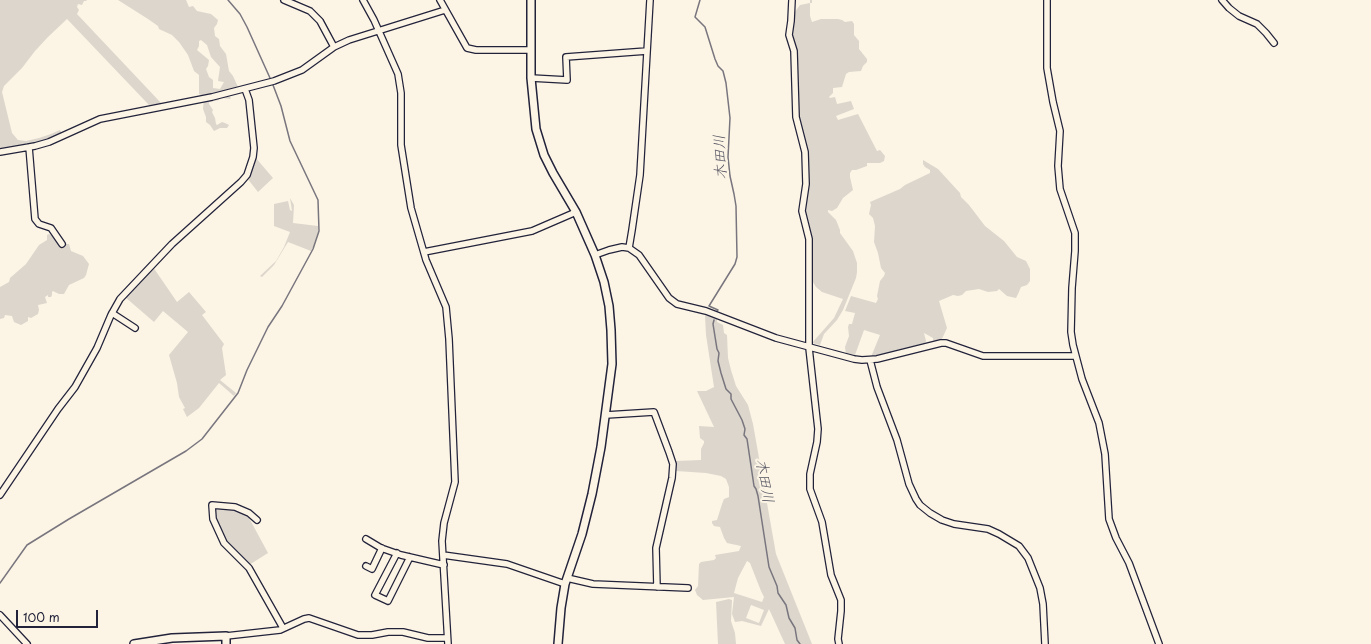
<!DOCTYPE html>
<meta charset="utf-8">
<style>
body{margin:0}
#map{position:relative;width:1371px;height:644px;overflow:hidden;background:#fcf5e5;font-family:"Playpen Sans",sans-serif}
canvas{display:block}
.scale{position:absolute;left:16px;top:610px;width:82px;height:18px;box-sizing:border-box;border:2px solid #22223b;border-top:0;padding-left:5px;font-size:12px;line-height:14px;white-space:nowrap;color:#22223b;-webkit-text-stroke:3px #fcf5e5;paint-order:stroke}
</style>
<div id="map">
<canvas width="1371" height="644"></canvas>
<div class="scale">100 m</div>
</div>
<script>
const ctx = document.querySelector('canvas').getContext('2d');
ctx.lineJoin = 'round';
function fillPath(path, color) { ctx.fillStyle = color; ctx.fill(path, 'evenodd'); }
const toPath = rows => new Path2D(rows.map(r => 'M' + r).join(''));
function stroke(path, color, width, dash) { ctx.strokeStyle = color; ctx.lineWidth = width; ctx.lineCap = dash ? 'butt' : 'round'; ctx.setLineDash(dash || []); ctx.stroke(path); }
function drawText(font, color, halo, rows, align = 'center') {
  ctx.font = font + ' "Playpen Sans","Klee One",sans-serif'; ctx.lineWidth = 4; ctx.setLineDash([]); ctx.textBaseline = 'middle'; ctx.strokeStyle = halo; ctx.fillStyle = color; for (const [text, x, y, turn = 0] of rows) {
    ctx.save(); ctx.translate(x, y); ctx.rotate((+turn || 0) * Math.PI / 180); ctx.textAlign = isNaN(turn) ? turn : align; if (halo) ctx.strokeText(text, 0, 0); ctx.fillText(text, 0, 0); ctx.restore();
  }
}
fillPath(toPath([
 [0,0,87,0,86,1,84,1,82,5,78,4,77,7,79,10,77,14,162,104,149,105,67,19,48,37,35,51,22,68,4,86,2,92,12,133,18,140,26,141,39,138,51,134,60,130,62,133,38,143,0,154],
 [118,0,186,0,189,7,193,6,197,11,211,14,218,20,217,24,214,28,215,36,219,39,220,46,226,54,229,71,233,76,238,87,237,90,228,95,231,98,230,99,223,98,222,96,219,97,219,100,209,102,209,104,213,110,212,112,215,118,216,124,217,125,222,122,225,123,229,125,227,128,220,128,214,131,210,125,206,122,206,117,203,109,204,97,199,94,199,75,194,71,188,55,179,42,172,35,159,29,158,26,148,19],
 [201,40,207,45,211,57,220,67,218,81,224,82,220,89,213,88,213,80,209,77,206,69,208,66,209,60,197,50,199,46,199,41],
 [810,0,812,0,812,3,810,3,810,16,812,22,821,19,838,19,842,20,845,22,852,21,854,24,854,35,859,41,859,49,867,59,867,62,863,66,861,71,849,72,846,74,842,87,833,88,833,93,829,97,830,98,835,97,837,104,851,101,854,109,836,116,838,120,858,114,877,151,880,150,885,156,884,161,880,163,867,163,867,166,856,170,852,170,850,173,850,177,853,190,843,198,837,208,832,211,828,210,828,212,836,220,840,230,840,233,853,251,857,263,857,272,856,278,843,310,837,320,824,334,820,345,812,343,834,318,843,299,822,292,816,287,811,279,811,242,802,218,799,216,803,182,803,169,801,147,794,123,792,110,793,91,792,72,795,60,791,38,794,13,800,5,810,3],
 [255,157,273,178,258,192,247,178],
 [923,160,938,169,960,193,961,197,969,205,985,226,1004,241,1017,257,1026,261,1030,269,1030,281,1027,285,1021,287,1018,294,1016,298,1007,296,999,289,997,291,988,292,979,289,966,291,962,295,958,296,953,295,939,301,947,328,941,341,935,342,933,340,933,338,924,333,926,341,925,343,871,357,880,335,864,330,855,355,851,356,846,355,845,347,849,336,848,327,849,324,852,324,855,313,845,311,851,296,876,303,878,299,877,296,880,281,884,276,885,273,881,268,878,253,874,242,875,226,873,218,869,214,871,205,870,202,900,189,905,185,930,173,930,170,925,167,923,164],
 [290,198,294,205,293,223,318,226,318,232,313,247,311,251,288,242,274,265,262,277,260,276,276,261,284,247,290,232,274,226,274,204,288,201,290,210,292,211],
 [49,234,64,244,69,244,71,251,83,256,89,264,86,275,84,278,69,285,64,294,59,294,53,291,52,292,52,295,51,297,48,297,48,295,45,297,47,303,38,305,39,310,38,314,31,318,28,317,28,321,21,325,14,322,12,316,5,315,4,318,0,319,0,287,9,282,10,278,26,264,39,245,47,240,47,235],
 [153,267,177,302,189,292,206,312,202,315,224,344,222,348,226,375,220,380,236,393,234,396,219,383,199,408,187,417,183,409,185,408,179,397,177,383,169,355,188,332,163,311,154,322,125,297],
 [705,315,717,319,717,322,723,325,724,333,727,335,728,358,731,370,736,386,748,405,753,424,776,554,812,644,785,644,769,609,761,626,742,621,735,622,732,614,734,597,703,600,697,595,695,590,698,586,699,564,701,562,714,560,716,558,715,555,739,551,741,546,727,543,724,538,720,527,714,526,712,523,712,521,717,520,722,504,724,499,729,497,729,487,726,479,721,476,706,473,676,471,676,461,701,460,701,449,704,443,704,441,700,438,699,426,714,427,697,391,706,391,714,387,706,335],
 [747,561,750,563,761,591,764,597,762,602,734,593,738,578],
 [751,605,764,610,759,623,746,618],
 [215,507,235,509,248,516,268,553,249,565,226,540,220,529,216,519],
 [729,599,732,600,731,621,735,633,736,644,718,644,716,602]
]), '#dcd6cc');
stroke(toPath([
 [228,0,240,14,247,27,270,78],
 [293,0,311,9],
 [700,0,695,17,705,27,715,59,718,66,723,71,726,83,730,118,728,157,730,176,734,194,736,206,737,257,735,264,709,306,718,310,717,311],
 [314,11,323,20,331,35],
 [714,320,713,324,717,349,719,353,718,361,721,373,726,389,731,394,731,399,742,420,745,429,744,435,747,439,754,486,756,489,758,496,769,567,777,586,778,593,786,605,789,618,795,628,797,640,800,644],
 [0,583,27,545,69,519,186,451,202,439,238,393,247,370,268,327,282,306,313,249,319,231,318,200,290,141,281,106,273,85]
]), '#78757e', 1.5);
const minor = toPath([
 [284,0,310,11,320,21,334,47],
 [363,0,374,20,398,74,401,93,401,145,411,208,426,260,446,307,449,339,455,482,444,523,442,541,448,644],
 [440,0,467,48,476,50,530,50],
 [792,0,791,21,789,35,794,51,796,117,805,152,806,184,802,211,809,239,809,348,818,429,817,442,810,474,810,489,822,522,831,575,841,600,841,611,838,639,839,644],
 [1047,0,1047,68,1053,102,1060,131,1058,166,1060,189,1075,233,1075,251,1072,288,1071,332,1073,345,1082,379,1099,423,1105,454,1109,519,1116,538,1129,563,1159,644],
 [1222,0,1229,8,1239,16,1257,24,1266,33,1274,43],
 [531,78,567,80,566,57,647,51],
 [29,147,35,219,39,224,51,228,62,244],
 [0,152,35,146,49,142,100,119,212,97,274,81,302,70,334,47,349,40,445,10],
 [629,248,632,230,640,175,650,0],
 [424,252,532,231,576,212],
 [595,255,609,250,622,247,629,248,639,255,669,298,677,304,706,311,776,338,854,359,862,360,877,359,941,343,946,343,983,356,1075,356],
 [112,313,135,328],
 [870,360,877,387,897,440,909,484,916,499,920,505,930,513,942,520,954,524,988,529,999,534,1019,546,1028,558,1040,588,1043,604,1045,644],
 [606,415,654,412,669,452,673,464,672,478,656,548,657,587],
 [0,495,58,409,75,387,97,348,111,315,120,299,172,244,241,182,247,175,253,157,254,148,249,100,245,89],
 [257,520,249,513,235,507,212,505,213,519,224,543,249,568,283,628],
 [366,539,381,548,401,555,444,565],
 [397,553,375,595,388,601,410,557],
 [443,555,507,564,565,584],
 [366,566,372,569,382,548],
 [567,578,593,584,688,588],
 [0,615,27,644],
 [226,636,280,630,304,619,309,618,358,635,372,635,388,632,403,632,428,638,447,638]
]);
const tertiary = toPath([
 [531,0,531,78,536,129,544,155,553,173,576,212,595,255,604,282,609,306,611,330,612,364,601,447,592,494,582,534,565,584,561,608,558,644],
 [134,644,172,638,226,636,226,644]
]);
stroke(minor, '#22223b', 8);
stroke(tertiary, '#22223b', 10);
stroke(minor, '#fcf5e5', 5.5);
stroke(tertiary, '#fcf5e5', 7);
drawText('italic 15px', '#545362', '#fcf5e5', [
 ["木田川",721,157,-93],
 ["木田川",764,481,80]
]);
</script>
